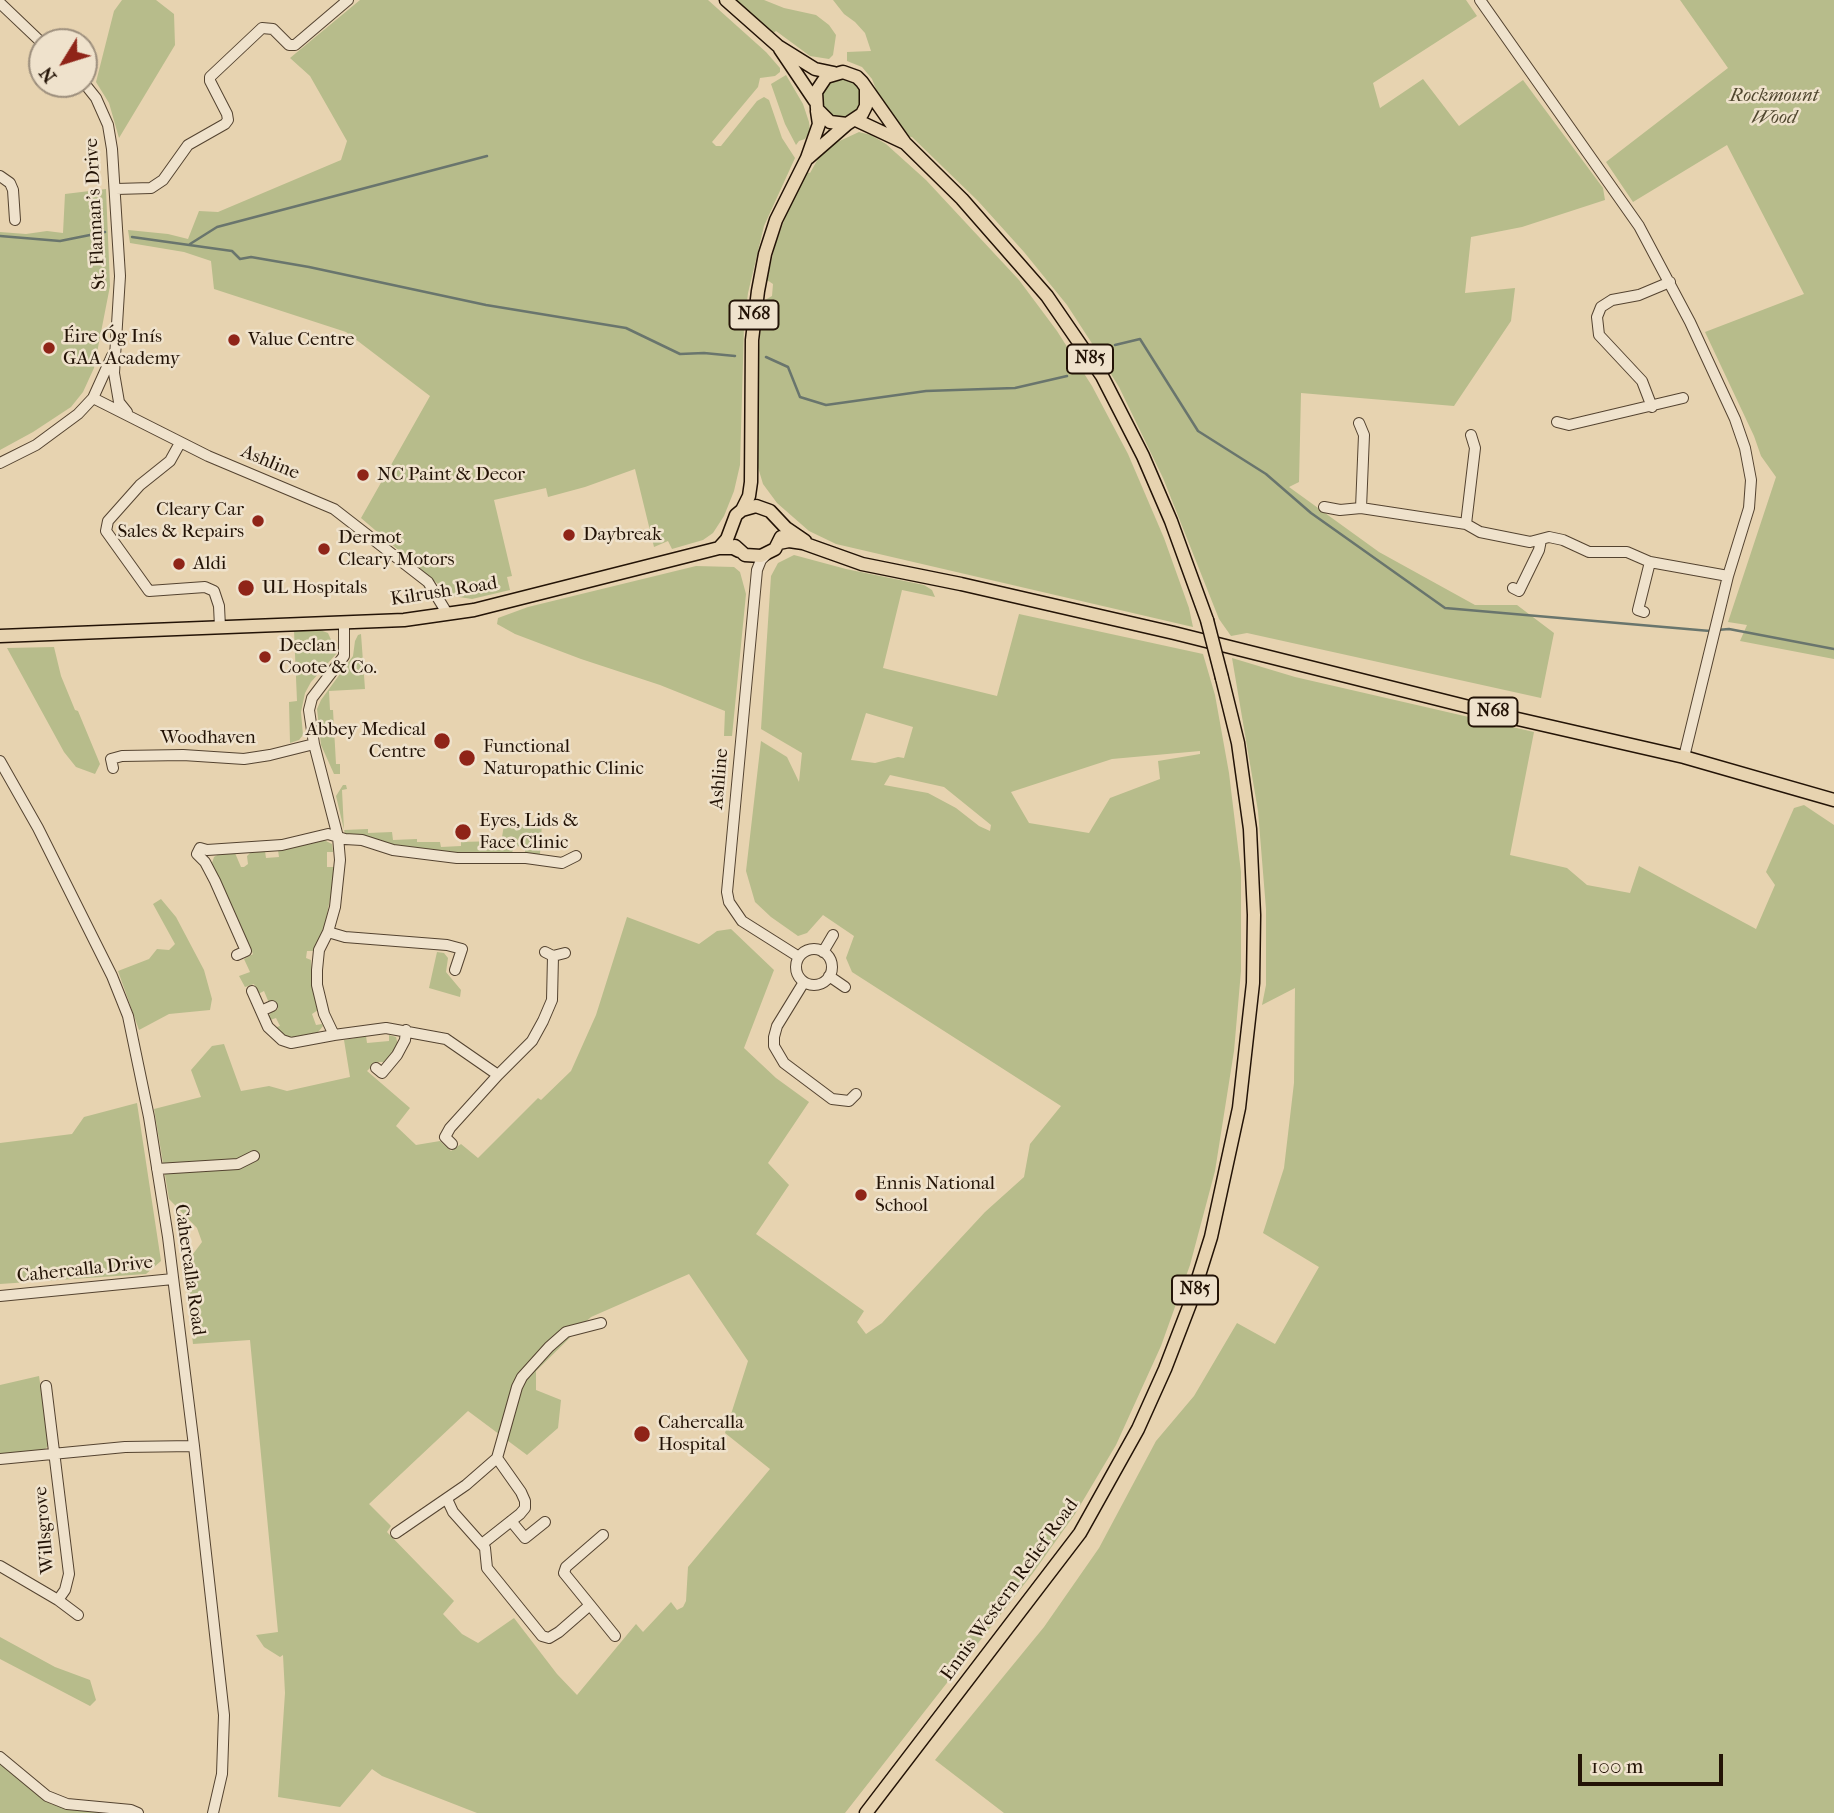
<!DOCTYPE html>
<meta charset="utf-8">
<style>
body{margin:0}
#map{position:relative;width:1834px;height:1813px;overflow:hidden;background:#e7d3b0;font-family:"IM FELL French Canon",serif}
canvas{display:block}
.north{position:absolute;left:28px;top:28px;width:70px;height:70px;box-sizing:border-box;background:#efe2cc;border:2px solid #9d8f7d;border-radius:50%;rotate:232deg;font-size:19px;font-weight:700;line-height:28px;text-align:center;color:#231306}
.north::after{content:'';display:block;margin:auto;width:24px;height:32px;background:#8f2418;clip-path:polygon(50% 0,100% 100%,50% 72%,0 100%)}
.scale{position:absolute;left:1578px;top:1754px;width:145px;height:32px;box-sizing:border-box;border:4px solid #231306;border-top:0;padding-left:9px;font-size:21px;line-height:24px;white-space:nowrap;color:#231306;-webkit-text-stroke:5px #efe2cc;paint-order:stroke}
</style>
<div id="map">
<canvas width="1834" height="1813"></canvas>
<div class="north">N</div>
<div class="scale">100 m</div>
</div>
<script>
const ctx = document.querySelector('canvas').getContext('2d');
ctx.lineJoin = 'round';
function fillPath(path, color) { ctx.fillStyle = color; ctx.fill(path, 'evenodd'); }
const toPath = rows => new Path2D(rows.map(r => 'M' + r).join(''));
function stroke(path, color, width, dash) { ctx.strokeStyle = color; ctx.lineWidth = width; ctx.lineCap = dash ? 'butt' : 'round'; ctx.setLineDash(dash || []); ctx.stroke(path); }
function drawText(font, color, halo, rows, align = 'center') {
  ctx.font = font + ' "IM FELL French Canon",serif'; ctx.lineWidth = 5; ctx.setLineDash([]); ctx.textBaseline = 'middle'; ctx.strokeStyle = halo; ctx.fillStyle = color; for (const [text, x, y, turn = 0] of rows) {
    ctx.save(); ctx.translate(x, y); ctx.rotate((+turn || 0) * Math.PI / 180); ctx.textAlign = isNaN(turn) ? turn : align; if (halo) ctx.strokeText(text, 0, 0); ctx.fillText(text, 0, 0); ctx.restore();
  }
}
fillPath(toPath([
 [122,0,156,0,174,14,175,45,119,138,109,103,96,82,114,11],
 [360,0,708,0,766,52,780,68,780,72,775,76,760,78,758,87,712,142,716,146,721,146,757,101,764,97,769,100,782,138,795,158,764,226,748,293,744,327,740,465,734,491,724,516,713,533,703,540,672,549,668,541,654,547,635,469,585,487,548,497,546,488,494,500,512,576,507,577,510,590,472,599,452,596,361,518,430,396,346,332,214,289,211,261,184,252,130,243,128,230,168,234,188,239,199,211,218,212,341,160,347,141,310,76,290,58],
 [737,0,764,0,784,8,816,15,829,25,836,35,833,55,829,59,810,56,776,31,771,35],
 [833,0,1466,0,1477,16,1373,83,1380,108,1423,79,1459,126,1523,80,1603,188,1605,200,1522,227,1471,237,1465,293,1515,288,1511,321,1454,406,1301,393,1299,482,1289,487,1379,552,1475,605,1517,605,1554,633,1541,698,1247,633,1231,636,1219,619,1163,478,1119,387,1093,345,1067,305,1024,252,978,201,912,137,906,136,879,97,872,79,862,67,847,61,847,52,871,51,865,33,855,22,844,14],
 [1680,0,1834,0,1834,659,1740,641,1747,625,1728,622,1776,477,1761,456,1754,436,1705,332,1804,294,1727,145,1633,202,1606,162,1728,68],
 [786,75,803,104,809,122,810,131,805,139,799,141,796,145,785,124,771,84],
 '820 98a21 21 0 1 1 42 0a21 21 0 1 1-42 0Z',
 [859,132,871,135,886,144,926,180,1019,280,1057,331,1092,386,1128,454,1164,538,1189,608,1193,627,836,544,809,531,777,503,763,484,757,464,758,364,762,308,765,300,772,296,773,284,767,280,775,245,788,210,807,172,810,173,819,157,833,144],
 [106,189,110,286,94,368,83,392,71,407,33,432,0,450,0,232,26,234,47,231,63,233,65,194],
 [794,555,846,569,924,585,932,590,935,597,902,590,883,668,997,696,1019,614,1203,654,1215,695,1229,773,1241,872,1241,971,1234,1051,1215,1171,1190,1265,1161,1346,1116,1445,1075,1514,1033,1573,845,1813,477,1813,382,1776,372,1769,340,1807,278,1797,285,1693,283,1655,280,1657,264,1647,256,1635,278,1632,250,1340,193,1344,184,1266,202,1242,197,1228,169,1199,154,1109,201,1097,191,1070,212,1046,224,1044,241,1091,269,1086,287,1091,350,1077,344,1040,366,1036,367,1043,389,1041,389,1035,396,1037,398,1045,386,1062,376,1062,367,1071,410,1108,396,1126,416,1145,440,1141,451,1151,461,1144,478,1158,538,1098,541,1100,571,1071,596,1015,627,917,699,944,717,931,731,929,774,970,744,1048,776,1078,809,1102,768,1163,789,1185,756,1234,864,1311,857,1322,866,1334,882,1323,985,1212,1024,1177,1030,1144,1061,1106,852,972,846,958,854,936,823,915,807,933,798,936,771,917,755,902,746,871,761,741,787,757,799,782,802,753,761,729,771,576,778,563],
 [866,713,913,727,904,758,898,757,875,763,851,760],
 [1200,751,1200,754,1158,761,1160,779,1110,798,1089,833,1029,823,1011,792,1112,759],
 [890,775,944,787,991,825,990,831,979,826,956,808,928,793,884,785],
 [689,1274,748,1361,725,1433,770,1469,688,1567,686,1601,683,1607,677,1610,671,1602,643,1632,636,1624,577,1695,557,1674,514,1618,478,1643,462,1634,443,1614,454,1601,387,1532,391,1526,369,1504,468,1411,527,1455,558,1428,561,1400,536,1390,536,1371,591,1317],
 [696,566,734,567,740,572,746,594,732,736,724,736,725,711,660,685,581,659,515,634,497,624,498,618,528,607],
 [320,630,328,633,337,653,311,682,305,693,301,712,303,735,299,740,290,743,289,702,297,701,294,631],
 [361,634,365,689,329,691,330,710,333,710,336,764,340,764,340,774,334,774,321,745,317,709,321,700,353,656,355,641,358,635],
 [54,647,61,676,75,710,78,711,100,764,95,774,76,767,64,752,7,648],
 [1232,658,1295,677,1534,732,1510,855,1567,868,1587,885,1630,893,1639,866,1756,929,1775,885,1766,872,1794,808,1804,805,1834,825,1834,1813,1004,1813,935,1760,1044,1627,1099,1548,1156,1441,1194,1396,1237,1323,1275,1344,1319,1267,1263,1233,1284,1168,1294,1083,1295,988,1262,1005,1266,985,1266,909,1258,811],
 [343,785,346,785,347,789,342,790,344,830,368,829,368,833,392,832,393,840,417,839,417,842,440,842,441,847,461,846,461,842,497,841,498,849,500,849,504,825,542,824,540,854,525,854,525,847,514,846,512,853,445,853,394,846,359,835,345,834,336,796],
 [324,840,332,844,333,852,327,852,327,867,334,867,332,889,324,929,313,951,307,951,306,958,311,960,313,989,318,1010,312,1014,316,1025,322,1024,323,1026,318,1032,292,1038,280,1034,274,1028,280,1026,276,1018,270,1020,268,1017,272,1011,278,1009,275,1002,269,1003,264,991,258,994,254,984,245,987,239,976,250,972,244,959,253,954,212,863,214,857,221,853,235,853,241,867,244,867,248,864,247,856,250,853,265,851,266,858,279,857,278,850],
 [161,899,176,917,204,970,212,999,210,1010,169,1014,139,1030,118,971,149,959,157,949,169,950,175,944,153,904],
 [437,952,444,953,448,958,446,972,461,990,460,997,429,988],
 [137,1103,161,1261,146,1274,0,1284,0,1143,72,1134,84,1117],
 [39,1376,49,1441,48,1446,42,1452,0,1456,0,1385],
 [0,1637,55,1667,90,1680,96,1700,90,1706,0,1659],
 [0,1762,51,1804,75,1810,111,1813,0,1813]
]), '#b7bc8b');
stroke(toPath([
 [0,236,60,241,105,232],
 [132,237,232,251,240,259,251,257,309,267,486,305,626,328,680,354,704,353,735,356],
 [190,244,217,227,487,156],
 [1115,345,1140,339,1198,431,1266,474,1311,513,1445,608,1710,631],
 [766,357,788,367,800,397,826,405,926,391,1015,388,1067,376],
 [1717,630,1729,629,1834,649]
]), '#69756d', 2.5);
const minor = toPath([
 [1480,0,1639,226,1690,322,1735,419,1745,448,1751,480,1749,508,1728,576,1684,757],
 [0,3,42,43],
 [84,83,96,98,108,125,112,149,120,276,114,373,119,402,127,412],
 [0,176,10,183,13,190,15,220],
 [116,189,151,188,163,180,188,145,225,124,228,120,227,114,210,81,210,77,262,28,273,29,289,45,295,45,348,0],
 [93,398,208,456,334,509,428,582,447,613],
 [1652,407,1642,381,1599,335,1597,317,1601,307,1612,300,1639,295,1670,282],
 [1557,422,1569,425,1683,398],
 [1359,423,1364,435,1361,508,1466,524,1480,532,1530,542,1549,537,1563,540,1589,552,1627,552,1650,562,1728,576],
 [180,443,170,461,140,485,108,521,106,531,149,591,205,587,214,591,219,606,220,627],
 [0,463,36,445,78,414,93,398,112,356],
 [1324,507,1340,510,1361,508],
 [1466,524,1475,448,1471,435],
 [766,555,761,560,757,570,727,892,729,902,742,921,799,957],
 [1513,588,1519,591,1539,550,1541,540],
 [1644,612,1638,610,1650,562],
 [344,623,344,656,312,698,309,710,314,744,338,837,340,860,335,907,328,932,319,950,317,970,317,985,324,1014,334,1035,386,1028,446,1039,498,1075],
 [0,761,38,828,112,976,128,1016,149,1117,168,1237,194,1446,224,1715,222,1774,213,1813],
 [113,768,111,759,122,756,183,755,244,759,270,755,314,744],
 [328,932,345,937,447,945,462,949,455,970],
 '796 967a18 18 0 1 1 36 0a18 18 0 1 1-36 0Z',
 [545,952,553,956,565,953],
 [823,952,833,935],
 [237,955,246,951,215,881,205,862,197,854,200,848,207,850,282,845,328,834,345,839,362,840,393,850,457,858,526,858,562,863,576,856],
 [829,976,845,987],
 [804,982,777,1026,774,1037,774,1046,784,1063,832,1099,849,1101,856,1094],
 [252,991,268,1027,282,1040,291,1043,334,1035],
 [261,1011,272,1006],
 [376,1068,382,1073,397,1055,405,1040,406,1030],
 [452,1144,445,1137,450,1128,498,1075,532,1041,543,1021,552,1000,553,956],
 [157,1169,238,1164,254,1156],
 [0,1296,173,1279],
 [46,1386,69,1574,65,1590,58,1600],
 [0,1459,125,1447,194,1446],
 [447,1499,453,1512,485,1548,487,1568,542,1636,549,1638,559,1632,590,1605,615,1636],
 [511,1521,525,1538,545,1522],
 [396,1533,466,1485,497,1458,517,1387,522,1377,549,1347,566,1332,601,1323],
 [482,1544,520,1514,525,1508,525,1501,521,1492,497,1458],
 [0,1566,58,1600,78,1615],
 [590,1605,564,1573,566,1567,603,1535],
 [0,1757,47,1796,67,1804,131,1810,138,1813]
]);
const major = toPath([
 [726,0,778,46,815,69,834,73],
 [780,49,815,101],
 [866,89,866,106,862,114,847,124,830,122,817,109,816,92,826,77,843,72,857,77,862,82,905,143,962,199,1047,296,1102,376,1143,456,1171,521,1207,620],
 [856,120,905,143],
 [808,158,847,124],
 [742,510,749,496,751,482,752,340,758,291,765,254,776,220,807,158,819,124,817,111],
 [779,543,789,541,803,543,862,564,961,584,1174,633,1509,717,1684,757,1834,800],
 [735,546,745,555,761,556,775,549,781,537],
 [719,548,727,539,736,515,742,510,756,506,770,511,786,528,805,541],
 [0,636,404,620,474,610,719,548,733,548,739,551],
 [866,1813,1080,1533,1138,1429,1165,1369,1190,1304,1211,1237,1239,1108,1253,983,1254,915,1250,829,1238,743,1222,678]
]);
stroke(minor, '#544330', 12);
stroke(major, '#231306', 15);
stroke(minor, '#efe2cc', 10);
stroke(major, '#e7d3b0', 12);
const majorBridge = toPath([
 [1207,620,1222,678]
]);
stroke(majorBridge, '#231306', 15, []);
stroke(majorBridge, '#e7d3b0', 12);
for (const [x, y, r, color] of [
 [234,340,7,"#8f2418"],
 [49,348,7,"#8f2418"],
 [363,475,7,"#8f2418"],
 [258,521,7,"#8f2418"],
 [569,535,7,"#8f2418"],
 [324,549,7,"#8f2418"],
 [179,564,7,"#8f2418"],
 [246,588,9,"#8f2418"],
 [265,657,7,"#8f2418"],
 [442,741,9,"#8f2418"],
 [467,758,9,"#8f2418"],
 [463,832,9,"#8f2418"],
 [861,1195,7,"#8f2418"],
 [642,1434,9,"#8f2418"]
]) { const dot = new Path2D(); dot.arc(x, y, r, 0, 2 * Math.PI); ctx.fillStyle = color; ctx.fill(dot); stroke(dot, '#efe2cc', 2.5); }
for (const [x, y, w] of [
 [754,315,49],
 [1090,359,46],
 [1493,712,49],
 [1195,1290,46]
]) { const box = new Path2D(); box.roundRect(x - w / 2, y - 14.5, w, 29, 5); ctx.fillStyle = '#efe2cc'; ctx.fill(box); stroke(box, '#231306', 2); }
drawText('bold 18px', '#231306', null, [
 ["N68",754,315],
 ["N85",1090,359],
 ["N68",1493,712],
 ["N85",1195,1290]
]);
drawText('italic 19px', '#4f462e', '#efe2cc', [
 ["Rockmount",1774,96],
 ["Wood",1774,118]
]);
drawText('19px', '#231306', '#efe2cc', [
 ["St. Flannan's Drive",96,214,-93],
 ["Ashline",270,463,23],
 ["Kilrush Road",444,592,-9],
 ["Woodhaven",208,738],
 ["Ashline",720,779,-85],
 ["Cahercalla Drive",85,1270,-6],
 ["Cahercalla Road",189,1270,82],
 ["Willsgrove",45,1530,-95],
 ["Ennis Western Relief Road",1010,1590,-54]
]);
drawText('19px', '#231306', '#efe2cc', [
 ["Éire Óg Inís",63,337],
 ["GAA Academy",63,359],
 ["Value Centre",248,340],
 ["NC Paint & Decor",377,475],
 ["Cleary Car",244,510,"right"],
 ["Sales & Repairs",244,532,"right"],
 ["Daybreak",583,535],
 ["Dermot",338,538],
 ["Cleary Motors",338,560],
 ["Aldi",193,564],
 ["UL Hospitals",262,588],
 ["Declan",279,646],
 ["Coote & Co.",279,668],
 ["Abbey Medical",426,730,"right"],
 ["Centre",426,752,"right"],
 ["Functional",483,747],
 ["Naturopathic Clinic",483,769],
 ["Eyes, Lids &",479,821],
 ["Face Clinic",479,843],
 ["Ennis National",875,1184],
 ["School",875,1206],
 ["Cahercalla",658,1423],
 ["Hospital",658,1445]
], 'left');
</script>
